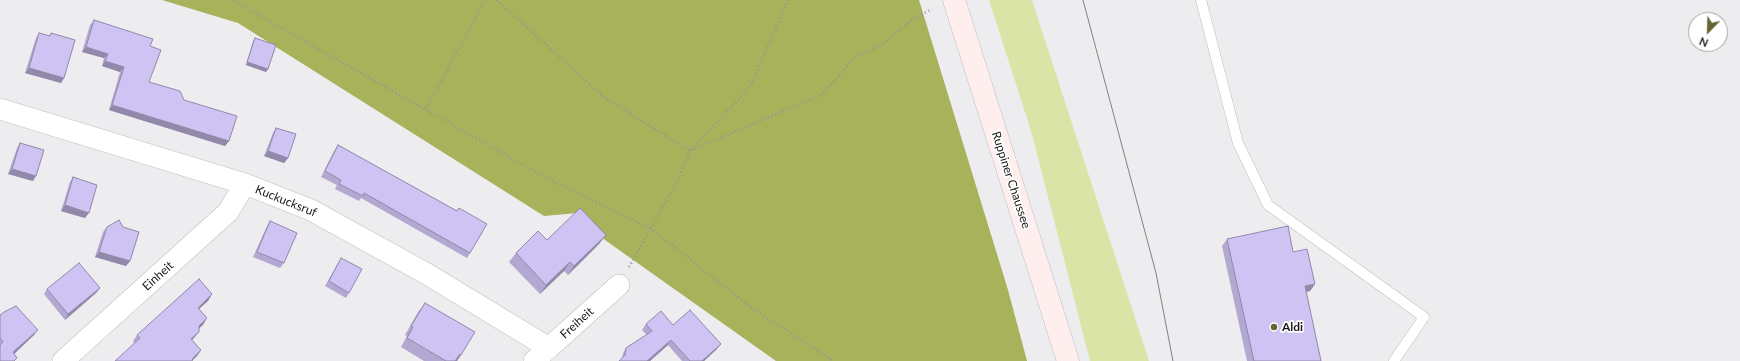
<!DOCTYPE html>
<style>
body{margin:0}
#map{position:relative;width:1740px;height:361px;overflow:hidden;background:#ededf0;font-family:Lato,sans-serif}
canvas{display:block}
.north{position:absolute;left:1688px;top:12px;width:40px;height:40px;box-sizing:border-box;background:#fff;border:1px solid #a3a3a4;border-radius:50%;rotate:203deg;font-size:11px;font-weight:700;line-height:16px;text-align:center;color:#1a1a1b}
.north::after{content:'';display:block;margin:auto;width:14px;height:18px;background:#656532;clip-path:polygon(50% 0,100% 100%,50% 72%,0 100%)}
</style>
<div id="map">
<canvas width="1740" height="361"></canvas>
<div class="north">N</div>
</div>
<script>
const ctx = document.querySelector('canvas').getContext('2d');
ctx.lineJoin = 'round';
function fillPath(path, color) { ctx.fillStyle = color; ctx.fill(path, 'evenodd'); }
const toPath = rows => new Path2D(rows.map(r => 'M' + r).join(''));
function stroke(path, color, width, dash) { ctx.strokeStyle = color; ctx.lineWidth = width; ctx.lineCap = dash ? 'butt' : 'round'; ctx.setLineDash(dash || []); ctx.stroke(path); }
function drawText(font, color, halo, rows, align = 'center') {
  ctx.font = font + ' Lato,sans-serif'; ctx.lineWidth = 3.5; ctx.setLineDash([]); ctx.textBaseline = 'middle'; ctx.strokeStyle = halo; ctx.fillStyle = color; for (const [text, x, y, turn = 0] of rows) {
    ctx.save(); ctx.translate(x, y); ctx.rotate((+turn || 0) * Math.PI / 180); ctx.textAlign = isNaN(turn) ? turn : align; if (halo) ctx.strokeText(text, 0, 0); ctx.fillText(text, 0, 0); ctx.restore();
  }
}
fillPath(toPath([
 [989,0,1032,0,1149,361,1090,361,1032,134]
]), '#dbe4a7');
fillPath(toPath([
 [162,0,919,0,1008,290,1027,361,776,361,605,240,578,213,544,216,238,23]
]), '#a7b25b');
const service = toPath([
 [1201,0,1238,143,1268,205,1424,317,1394,361]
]);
const minor = toPath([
 [0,109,245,184,311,210,427,274,549,348],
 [63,361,228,212,245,184],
 [534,361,619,285]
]);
const secondary = toPath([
 [954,0,1068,361]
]);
stroke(service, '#bebfc1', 11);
stroke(minor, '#bebfc1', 22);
stroke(secondary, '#bebfc1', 23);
stroke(toPath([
 [232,0,550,180,650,228,756,311,834,361],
 [497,0,604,97,690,151,750,87,788,0],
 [426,109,485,0],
 [629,267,677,182,690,151,823,94,854,58,884,43,910,21,932,9]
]), '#949496', 2.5, [1, 3]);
stroke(service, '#fff', 10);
stroke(minor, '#fff', 21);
stroke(secondary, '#feeeee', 22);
stroke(toPath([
 [1083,0,1156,273,1173,361]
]), '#818183', 1);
fillPath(toPath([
 [94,20,150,46,149,82,184,100,229,141,225,146,109,110,120,72,102,66,104,58,82,52,90,25],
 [39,33,49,36,51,33,64,78,61,83,25,73,36,38],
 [255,38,268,69,266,72,246,65,253,41],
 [276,128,288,158,284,163,264,156,273,133],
 [20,143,33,181,8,174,17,148],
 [338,145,457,211,459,208,470,253,467,258,361,198,359,201,335,189,337,185,321,177,334,151],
 [73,177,85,218,61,211,70,182],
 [270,221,284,263,280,268,253,257,267,226],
 [107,227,130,261,126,266,95,257,103,232],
 [606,235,599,244,568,275,564,271,540,294,509,262,516,253,547,240],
 [1227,239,1315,284,1310,291,1306,292,1321,361,1247,361,1222,246],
 [341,258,349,293,346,298,325,286,338,263],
 [100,288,96,293,65,320,44,294,47,289],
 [212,294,208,301,199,309,203,325,199,328,199,332,192,340,201,350,197,356,192,360,134,343,133,341,137,335],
 [425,303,461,355,457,361,424,361,401,347,407,336,405,335,418,312],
 [0,315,34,335,14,354,0,361],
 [646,324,673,325,717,349,704,361,682,361,668,345,650,361,619,361,622,358,623,353,626,348,647,335,642,330]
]), '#b2a8d1');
fillPath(toPath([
 [86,47,108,54,104,58,82,52],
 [105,61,124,67,120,72,102,66],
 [247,62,268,69,266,72,246,65],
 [29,68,64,78,61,83,25,73],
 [112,105,229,141,225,146,109,110],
 [268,151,288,158,284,163,264,156],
 [12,169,36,176,33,181,8,174],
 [65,205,89,213,85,218,61,211],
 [606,235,599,244,568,275,574,266],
 [99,252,130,261,126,266,95,257],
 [570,262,564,271,540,294,546,285],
 [1315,284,1310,291,1300,293,1305,286],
 [100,288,96,293,65,320,68,314],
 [212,294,208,301,193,314,198,308],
 [207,318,203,325,195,332,199,326],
 [38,330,34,335,10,358,13,352],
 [199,332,194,338,187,345,191,339],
 [671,340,668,345,650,361,647,361],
 [721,344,717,349,704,361,702,361],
 [201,350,197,356,192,361,193,358],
 [460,354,461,355,457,361,455,361]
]), '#9188aa');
const building = toPath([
 [94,20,153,39,150,46,161,50,149,82,180,91,184,100,237,116,229,141,112,105,124,67,105,61,108,54,86,47,94,20],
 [39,33,50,36,51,33,75,40,64,78,29,68,39,33],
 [255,38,276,45,268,69,247,62,255,38],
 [276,128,296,134,288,158,268,151,276,128],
 [20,143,44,150,36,176,12,169,20,143],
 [338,145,457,211,459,208,487,224,470,253,364,193,363,196,339,184,341,180,325,171,338,145],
 [73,177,97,185,89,213,65,205,73,177],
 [580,208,606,235,574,266,570,262,546,285,516,253,538,231,547,240,580,208],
 [119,220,123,227,139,232,130,261,99,252,107,227,119,220],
 [270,221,297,233,284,263,257,252,270,221],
 [1288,226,1293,252,1307,249,1315,284,1305,286,1321,361,1254,361,1227,239,1288,226],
 [341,258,362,269,349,293,329,281,341,258],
 [79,263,100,288,68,314,47,289,79,263],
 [199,279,212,294,198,308,207,318,199,326,199,332,191,339,201,350,193,358,192,361,115,361,140,338,137,335,199,279],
 [425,303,475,332,461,355,460,354,455,361,446,361,407,338,413,327,411,326,425,303],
 [16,306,38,330,13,352,17,358,14,361,0,361,0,345,3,342,0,338,0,315,4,312,16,306],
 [690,310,721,344,702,361,690,361,671,340,647,361,619,361,625,355,626,348,652,331,646,324,661,311,673,325,690,310]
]);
fillPath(building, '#cfc3f3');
stroke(building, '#9188aa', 1);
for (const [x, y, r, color] of [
 [1274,327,4,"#656532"]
]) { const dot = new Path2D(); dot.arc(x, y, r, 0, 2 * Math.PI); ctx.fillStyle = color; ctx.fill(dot); stroke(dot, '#fff', 1.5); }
drawText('12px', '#1a1a1b', '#fff', [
 ["Ruppiner Chaussee",1011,180,72],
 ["Kuckucksruf",286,201,22],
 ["Einheit",158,276,-42],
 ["Freiheit",577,323,-42]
]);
drawText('bold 12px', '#1a1a1b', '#fff', [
 ["Aldi",1282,327]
], 'left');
</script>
